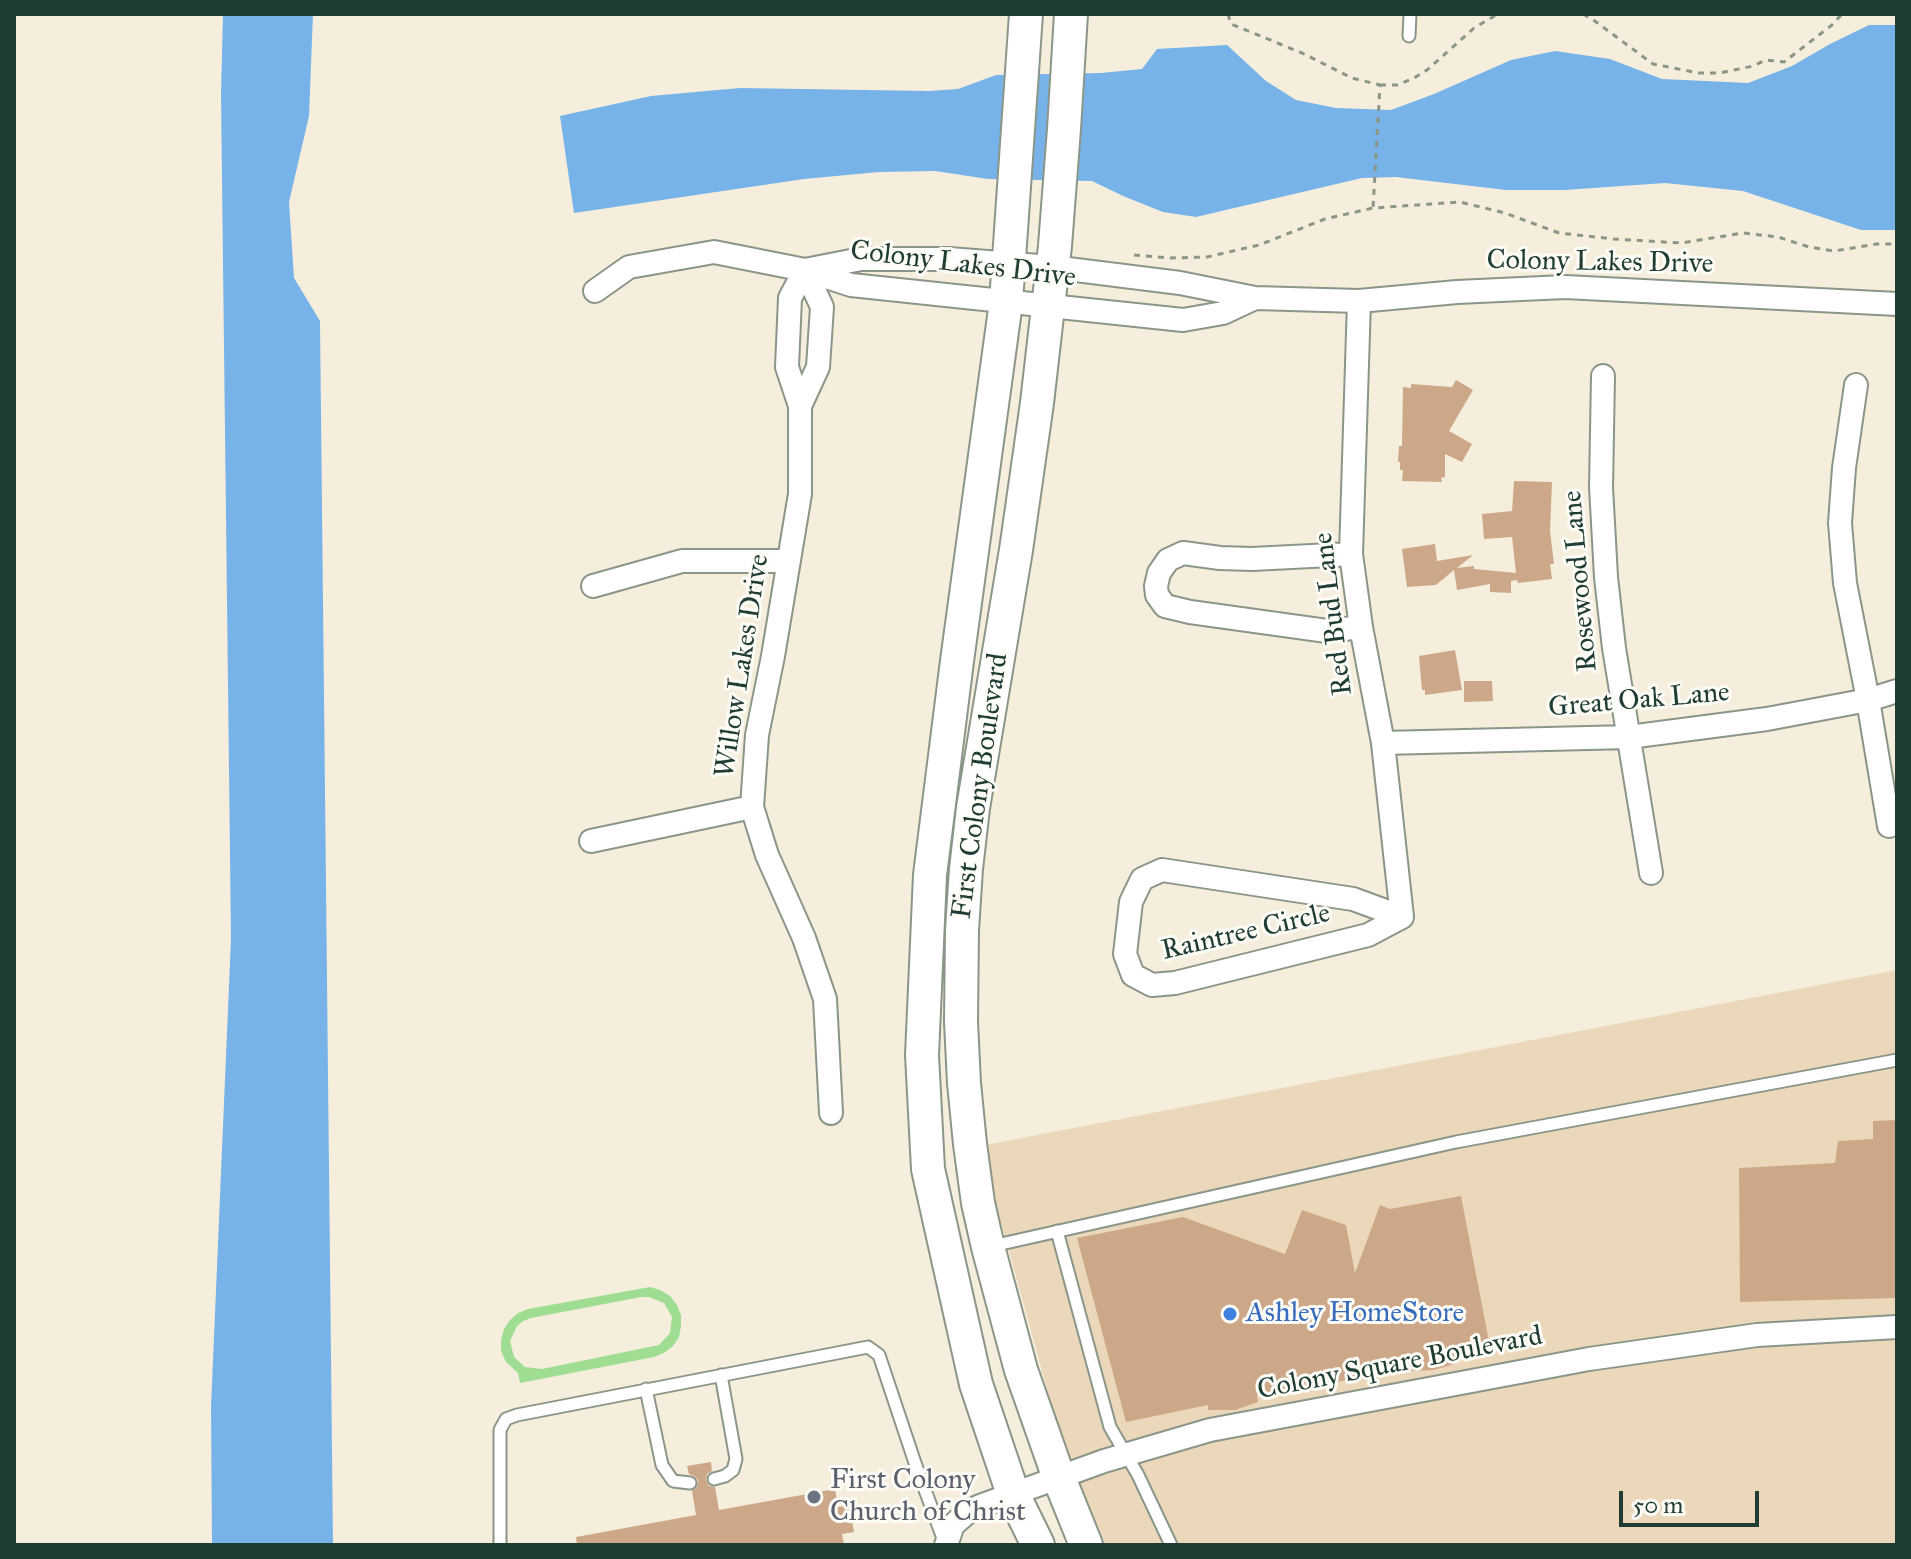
<!DOCTYPE html>
<style>
body{margin:0}
#map{position:relative;width:1911px;height:1559px;overflow:hidden;background:#f5eedc;font-family:"IM FELL Great Primer",serif}
canvas{display:block}
.frame{position:absolute;inset:0;border:16px solid #1f3d34;pointer-events:none}
.scale{position:absolute;left:1619px;top:1491px;width:140px;height:36px;box-sizing:border-box;border:4px solid #1f3d34;border-top:0;padding-left:10px;font-size:24px;line-height:28px;white-space:nowrap;color:#1f3d34;-webkit-text-stroke:6px #fdfcf7;paint-order:stroke}
</style>
<div id="map">
<canvas width="1911" height="1559"></canvas>
<div class="frame"></div>
<div class="scale">50 m</div>
</div>
<script>
const ctx = document.querySelector('canvas').getContext('2d');
ctx.lineJoin = 'round';
function fillPath(path, color) { ctx.fillStyle = color; ctx.fill(path, 'evenodd'); }
const toPath = rows => new Path2D(rows.map(r => 'M' + r).join(''));
function stroke(path, color, width, dash) { ctx.strokeStyle = color; ctx.lineWidth = width; ctx.lineCap = dash ? 'butt' : 'round'; ctx.setLineDash(dash || []); ctx.stroke(path); }
function drawText(font, color, halo, rows, align = 'center') {
  ctx.font = font + ' "IM FELL Great Primer",serif'; ctx.lineWidth = 6; ctx.setLineDash([]); ctx.textBaseline = 'middle'; ctx.strokeStyle = halo; ctx.fillStyle = color; for (const [text, x, y, turn = 0] of rows) {
    ctx.save(); ctx.translate(x, y); ctx.rotate((+turn || 0) * Math.PI / 180); ctx.textAlign = isNaN(turn) ? turn : align; if (halo) ctx.strokeText(text, 0, 0); ctx.fillText(text, 0, 0); ctx.restore();
  }
}
fillPath(toPath([
 [1897,970,1897,1545,1106,1545,1068,1465,980,1146]
]), '#ebd8ba');
fillPath(toPath([
 [650,1287,660,1290,670,1296,677,1305,681,1315,681,1326,679,1337,673,1346,664,1353,654,1357,520,1383,518,1373,506,1362,501,1351,501,1340,504,1329,510,1320,518,1313,528,1309],
 [641,1297,649,1297,664,1303,672,1317,670,1333,659,1345,542,1369,525,1367,514,1357,510,1341,517,1326,523,1321,531,1318]
]), '#9fde92');
fillPath(toPath([
 [223,14,313,14,309,116,289,202,294,278,320,321,333,1545,212,1545,211,1407,231,939,221,94],
 [1869,25,1897,25,1897,229,1894,230,1861,230,1743,191,1665,183,1565,190,1506,190,1396,177,1362,178,1196,217,1163,212,1123,196,1092,181,988,179,935,171,879,172,804,179,574,213,560,116,651,96,740,88,929,91,958,89,996,75,1101,73,1142,69,1157,49,1227,45,1266,81,1296,100,1336,108,1391,110,1434,94,1511,60,1555,51,1610,59,1662,79,1748,83,1792,66,1830,44]
]), '#77b3e9');
fillPath(toPath([
 [1456,380,1473,390,1449,431,1472,444,1462,462,1445,454,1445,477,1441,478,1442,482,1402,481,1403,470,1400,470,1400,462,1398,462,1399,446,1402,446,1403,387,1411,388,1411,384,1452,387],
 [1514,481,1552,482,1550,531,1554,564,1550,564,1552,579,1518,583,1517,580,1511,581,1511,593,1490,592,1490,584,1457,590,1454,570,1436,585,1407,587,1402,549,1435,544,1437,561,1473,555,1457,568,1474,566,1474,569,1516,573,1512,537,1484,539,1482,514,1512,511],
 [1455,650,1462,690,1425,695,1425,690,1422,690,1419,656],
 [1464,681,1492,681,1493,701,1464,702],
 [1897,1120,1897,1298,1740,1302,1739,1168,1835,1163,1838,1141,1873,1139,1873,1121],
 [1461,1196,1491,1352,1453,1358,1454,1364,1434,1370,1411,1371,1410,1366,1292,1392,1291,1389,1257,1395,1258,1402,1235,1410,1208,1410,1208,1405,1126,1422,1077,1238,1183,1217,1285,1254,1302,1210,1346,1225,1355,1273,1380,1205,1390,1209],
 [711,1462,712,1471,707,1474,706,1480,709,1486,715,1487,719,1510,835,1489,838,1507,849,1505,854,1532,842,1534,844,1545,577,1545,576,1537,696,1515,692,1491,697,1487,698,1480,694,1476,689,1474,687,1466]
]), '#cca889');
const service = toPath([
 [1409,36,1410,14],
 [1057,1231,1110,1427,1138,1475,1171,1545],
 [992,1246,1456,1142,1897,1060],
 [646,1389,662,1465,673,1481,690,1483],
 [714,1479,725,1476,733,1470,736,1459,721,1375],
 [500,1545,500,1430,506,1419,517,1415,868,1347,879,1355,915,1463,944,1541]
]);
const minor = toPath([
 [805,270,861,259,949,259,1052,267,1180,283,1255,298,1359,301,1457,292,1565,287,1897,304],
 [805,270,790,298,787,367,800,406,800,494,773,656,757,735,752,807,767,855,804,938,825,999,831,1113],
 [595,291,629,267,714,252,805,270,851,285,1183,320,1223,313,1255,298],
 [1359,301,1351,554,1361,627,1383,743,1402,917],
 [1603,376,1601,487,1606,577,1614,648,1651,873],
 [1856,385,1844,468,1840,523,1845,583,1868,700,1889,826],
 [800,406,818,367,822,307,805,270],
 [1351,554,1252,559,1220,558,1183,553,1168,560,1159,573,1156,586,1157,595,1165,606,1190,612,1327,631,1361,627],
 [593,586,682,561,789,561],
 [1383,743,1629,737,1767,719,1868,700,1897,691],
 [591,841,752,807],
 [1162,870,1353,899,1402,917,1368,935,1175,983,1152,985,1133,975,1125,954,1131,902,1142,879,1162,870],
 [946,1545,953,1525,968,1512,980,1506,1104,1461,1210,1430,1589,1359,1757,1335,1897,1327]
]);
const secondary = toPath([
 [1026,14,1006,302,957,661,930,875,922,1055,928,1169,976,1384,1013,1494,1038,1545],
 [1071,14,1064,129,1055,246,1037,403,1016,550,973,808,966,869,962,930,961,1022,964,1083,970,1144,978,1203,988,1247,1021,1370,1059,1478,1086,1545]
]);
stroke(service, '#8a9688', 15);
stroke(minor, '#8a9688', 26);
stroke(secondary, '#8a9688', 36);
stroke(toPath([
 [1228,14,1231,24,1302,53,1352,78,1380,85,1373,208],
 [1583,14,1592,19,1653,64,1699,73,1720,73,1753,66,1766,60,1784,62,1832,25,1842,14],
 [1380,85,1397,85,1414,78,1427,70,1474,28,1498,14],
 [1134,255,1170,258,1207,257,1259,245,1325,219,1373,208,1460,202,1505,213,1559,233,1614,239,1681,243,1743,233,1778,237,1809,247,1834,251,1877,244,1897,244]
]), '#8a9688', 3, [6, 6]);
stroke(service, '#fff', 11);
stroke(minor, '#fff', 22);
stroke(secondary, '#fff', 32);
for (const [x, y, r, color] of [
 [1230,1314,8,"#3f7fe0"],
 [814,1497,8,"#6b7280"]
]) { const dot = new Path2D(); dot.arc(x, y, r, 0, 2 * Math.PI); ctx.fillStyle = color; ctx.fill(dot); stroke(dot, '#fdfcf7', 3); }
drawText('28px', '#1f3d34', '#fdfcf7', [
 ["Colony Lakes Drive",1600,263,1],
 ["Colony Lakes Drive",963,265,7],
 ["Rosewood Lane",1581,581,-95],
 ["Red Bud Lane",1334,614,-97],
 ["Willow Lakes Drive",743,666,-81],
 ["Great Oak Lane",1639,701,-5],
 ["First Colony Boulevard",981,786,-82],
 ["Raintree Circle",1246,933,-13],
 ["Colony Square Boulevard",1400,1364,-11]
]);
drawText('28px', '#366cbe', '#fdfcf7', [
 ["Ashley HomeStore",1246,1314]
], 'left');
drawText('28px', '#5b616d', '#fdfcf7', [
 ["First Colony",830,1481],
 ["Church of Christ",830,1513]
], 'left');
</script>
